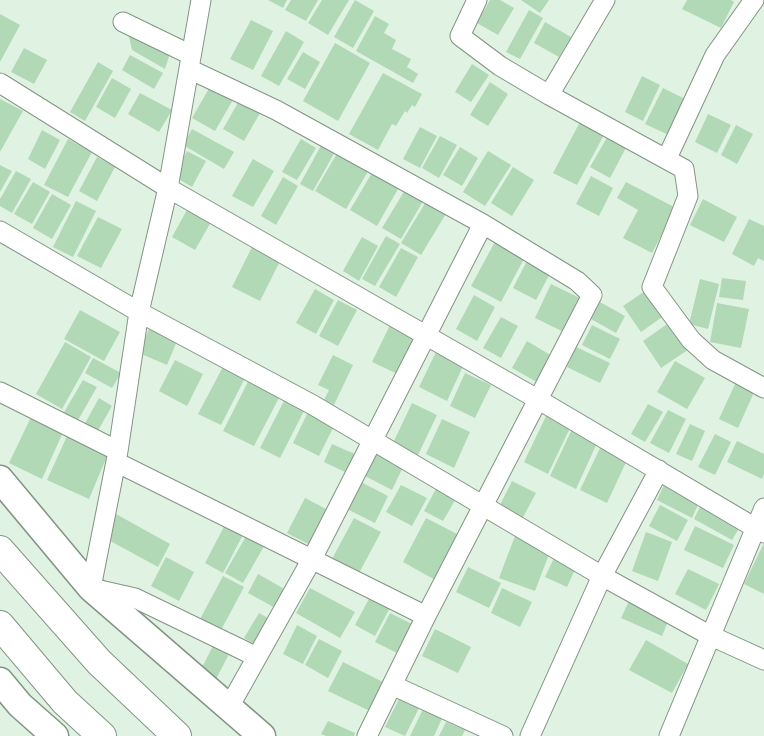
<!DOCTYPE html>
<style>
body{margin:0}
canvas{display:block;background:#e0f2e2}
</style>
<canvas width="764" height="736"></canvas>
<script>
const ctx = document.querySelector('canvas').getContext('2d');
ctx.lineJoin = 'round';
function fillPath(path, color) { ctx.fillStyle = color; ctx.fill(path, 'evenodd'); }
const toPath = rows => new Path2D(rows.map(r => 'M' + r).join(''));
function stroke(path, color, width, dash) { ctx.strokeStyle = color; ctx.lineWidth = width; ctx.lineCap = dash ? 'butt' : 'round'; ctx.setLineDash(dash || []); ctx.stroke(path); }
fillPath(toPath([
 [268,0,287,0,283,8],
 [291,0,318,0,306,21,285,10],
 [322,0,349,0,328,35,308,23],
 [355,0,374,11,353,48,334,37],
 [490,0,500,0,514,8,498,35,477,23],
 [521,0,549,0,540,13],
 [687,0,731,0,734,2,721,28,682,9],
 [529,10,543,18,520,59,506,52],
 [0,14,20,25,0,62],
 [375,16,389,24,384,33,396,40,392,49,411,59,407,67,418,74,413,83,356,51],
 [251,20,273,31,253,70,230,59],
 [545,22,571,37,559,57,534,43],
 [286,31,304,42,279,86,261,76],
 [128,32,170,53,165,69,132,50],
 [335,43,370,63,338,121,303,101],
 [24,48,47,60,34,84,11,72],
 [303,52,320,62,305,89,287,79],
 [130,55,163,73,154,89,122,70],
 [98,62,113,71,85,121,70,112],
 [472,64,489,75,471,102,455,92],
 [383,73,422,94,415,107,412,105,407,113,405,111,396,126,392,124,378,150,349,134],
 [642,76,660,85,643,121,625,112],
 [112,78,131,89,115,118,96,107],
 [490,82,508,94,488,126,470,115],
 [211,85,234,98,215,131,192,118],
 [663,88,691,102,673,137,645,124],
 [140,93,172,110,159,132,128,114],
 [0,99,23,111,0,152],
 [239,101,260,113,244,141,223,129],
 [708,114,731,125,717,153,695,142],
 [581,120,605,133,577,185,553,173],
 [736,125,753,134,737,164,721,155],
 [420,127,437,136,420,168,403,159],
 [192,129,234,152,224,169,183,145],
 [42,130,60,140,45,169,28,159],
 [609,134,628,144,610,178,590,167],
 [440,136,457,145,439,178,422,168],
 [68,139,92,152,68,197,44,185],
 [301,139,316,148,297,180,282,172],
 [323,142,336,150,313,191,300,184],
 [460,147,478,158,462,186,443,175],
 [339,150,370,168,346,209,315,191],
 [187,151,206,161,192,187,173,176],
 [488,151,511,165,485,206,463,192],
 [97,157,115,167,97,201,79,191],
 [253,159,274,171,253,207,232,196],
 [0,165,12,171,0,192],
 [376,166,402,182,377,226,350,210],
 [513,167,534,180,512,216,491,203],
 [16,171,31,179,12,213,0,206,0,199],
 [591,176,613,188,599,216,576,204],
 [283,177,298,186,276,225,261,216],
 [33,182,50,192,32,224,14,214],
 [626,182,676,208,652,253,623,238,638,210,617,198],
 [408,185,426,196,401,239,382,228],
 [52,194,71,205,52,239,33,228],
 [703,199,737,217,724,242,690,225],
 [427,200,447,212,421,255,401,243],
 [76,201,96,211,73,257,53,247],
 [188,208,211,222,195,250,172,237],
 [98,217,122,229,101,268,77,256],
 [749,219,764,226,764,261,758,258,754,266,732,254],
 [386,236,400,244,375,286,362,279],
 [362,237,378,246,359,281,343,271],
 [497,238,526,255,501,302,471,286],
 [252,247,280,261,260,301,232,287],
 [401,248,418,257,396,297,379,287],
 [530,255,553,268,536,300,513,288],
 [722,278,746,281,743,300,719,297],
 [700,279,719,284,708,329,689,324],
 [551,284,584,300,568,334,535,318],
 [315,289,334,300,316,334,296,323],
 [648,289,665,315,641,332,623,306],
 [474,295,495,307,477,341,456,329],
 [338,300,357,310,338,346,319,336],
 [600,302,625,316,616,333,591,319],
 [717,303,749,309,741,348,710,342],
 [80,310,120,332,104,361,64,339],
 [501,317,518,326,501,358,483,348],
 [670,322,689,349,661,368,643,341],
 [391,323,421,337,402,376,372,362],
 [592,325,620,339,610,359,582,345],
 [149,329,177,341,167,365,139,353],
 [527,341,557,359,542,385,512,368],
 [65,342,91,357,62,409,36,394],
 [576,347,610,363,600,383,567,367],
 [437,350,464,364,447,401,419,387],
 [333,355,353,365,334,405,324,400,329,390,318,385],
 [93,358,121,373,112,388,85,373],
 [175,360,203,374,187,406,159,391],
 [675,361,705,378,687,409,657,392],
 [225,363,247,374,221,425,198,414],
 [465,373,491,385,475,418,450,406],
 [251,376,282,392,254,446,223,431],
 [83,380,97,387,77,422,63,414],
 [736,382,755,390,738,428,719,419],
 [286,397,306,407,280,458,260,448],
 [99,398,112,406,96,434,83,427],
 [412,403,437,415,418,455,393,443],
 [648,404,663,412,645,442,631,434],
 [309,410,336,422,319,456,293,443],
 [668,410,686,419,669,453,650,443],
 [547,414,571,426,548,474,524,462],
 [32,415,64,430,42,479,9,463],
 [442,419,470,432,454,468,426,454],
 [690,424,705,431,692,461,676,454],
 [572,429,598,441,576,489,550,476],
 [715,434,731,442,715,475,698,467],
 [67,436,108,454,89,499,47,480],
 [737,441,764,454,764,474,762,479,727,462],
 [332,444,355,454,347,473,324,462],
 [601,446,628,458,607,503,580,490],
 [376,453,403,467,392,490,365,476],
 [512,481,536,493,522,519,499,507],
 [666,481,701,498,692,518,657,500],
 [361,482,388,496,375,523,347,509],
 [401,485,427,498,412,526,386,512],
 [438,485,458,495,443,521,424,511],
 [305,498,332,512,314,547,287,533],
 [702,503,741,525,732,540,694,519],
 [660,505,688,520,677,541,649,526],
 [116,514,170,544,158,567,103,537],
 [354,518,381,532,359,573,332,559],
 [426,518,461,536,437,581,403,562],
 [228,519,246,529,223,573,205,563],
 [695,526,734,545,723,568,684,550],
 [249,531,267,541,243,583,225,573],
 [646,532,672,542,658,581,632,571],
 [515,536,551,549,535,591,499,578],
 [764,543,764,594,744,584],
 [556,554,578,563,567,587,545,577],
 [166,557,194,572,179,601,151,586],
 [468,567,501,583,489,608,456,592],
 [688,569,719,584,706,610,675,594],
 [258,574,288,591,277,609,248,593],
 [223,576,244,587,220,632,199,621],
 [310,588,355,612,340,638,296,613],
 [502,588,532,602,520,627,491,613],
 [372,593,392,604,375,636,355,625],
 [629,601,669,619,662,636,621,618],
 [259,613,275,622,260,647,244,638],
 [390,613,414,625,399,654,375,642],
 [297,625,317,636,303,664,283,654],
 [435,629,471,647,458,673,422,656],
 [319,639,342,651,328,678,305,665],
 [646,640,688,664,672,693,629,670],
 [213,646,229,654,214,683,198,675],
 [343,662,389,685,374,713,328,691],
 [401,695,421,704,405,736,385,727],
 [425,705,444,714,434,736,410,736],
 [328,721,355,733,354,736,326,736,321,734],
 [446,722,465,730,462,736,439,736]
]), '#b1d9b6');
const street = toPath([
 [201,0,168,188,139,312,118,451,91,588,135,598,257,657],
 [477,0,460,36,500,66,549,95],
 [605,0,549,95,684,169,688,196,652,287,691,340,713,360,764,388],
 [123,22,191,55],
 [189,69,276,110,483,224,577,281,592,295,426,616,367,736],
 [0,83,168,188,539,400,764,533],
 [667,158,715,55,754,0],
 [0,231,139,312,313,405,602,576,709,635,764,660],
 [0,392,118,451],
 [116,462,426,616],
 [392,685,503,736],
 [229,707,312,559,483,224],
 [530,736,602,576,659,470],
 [669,736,764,508]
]);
const secondary = toPath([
 [0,479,91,588,262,736],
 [0,681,20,705,55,736]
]);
const highway = toPath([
 [0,550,99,662,177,736],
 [0,625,65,702,102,736]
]);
stroke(street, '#839485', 21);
stroke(secondary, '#839485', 29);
stroke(highway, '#839485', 30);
stroke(street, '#fff', 19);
stroke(secondary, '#fff', 26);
stroke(highway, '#fff', 28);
</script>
